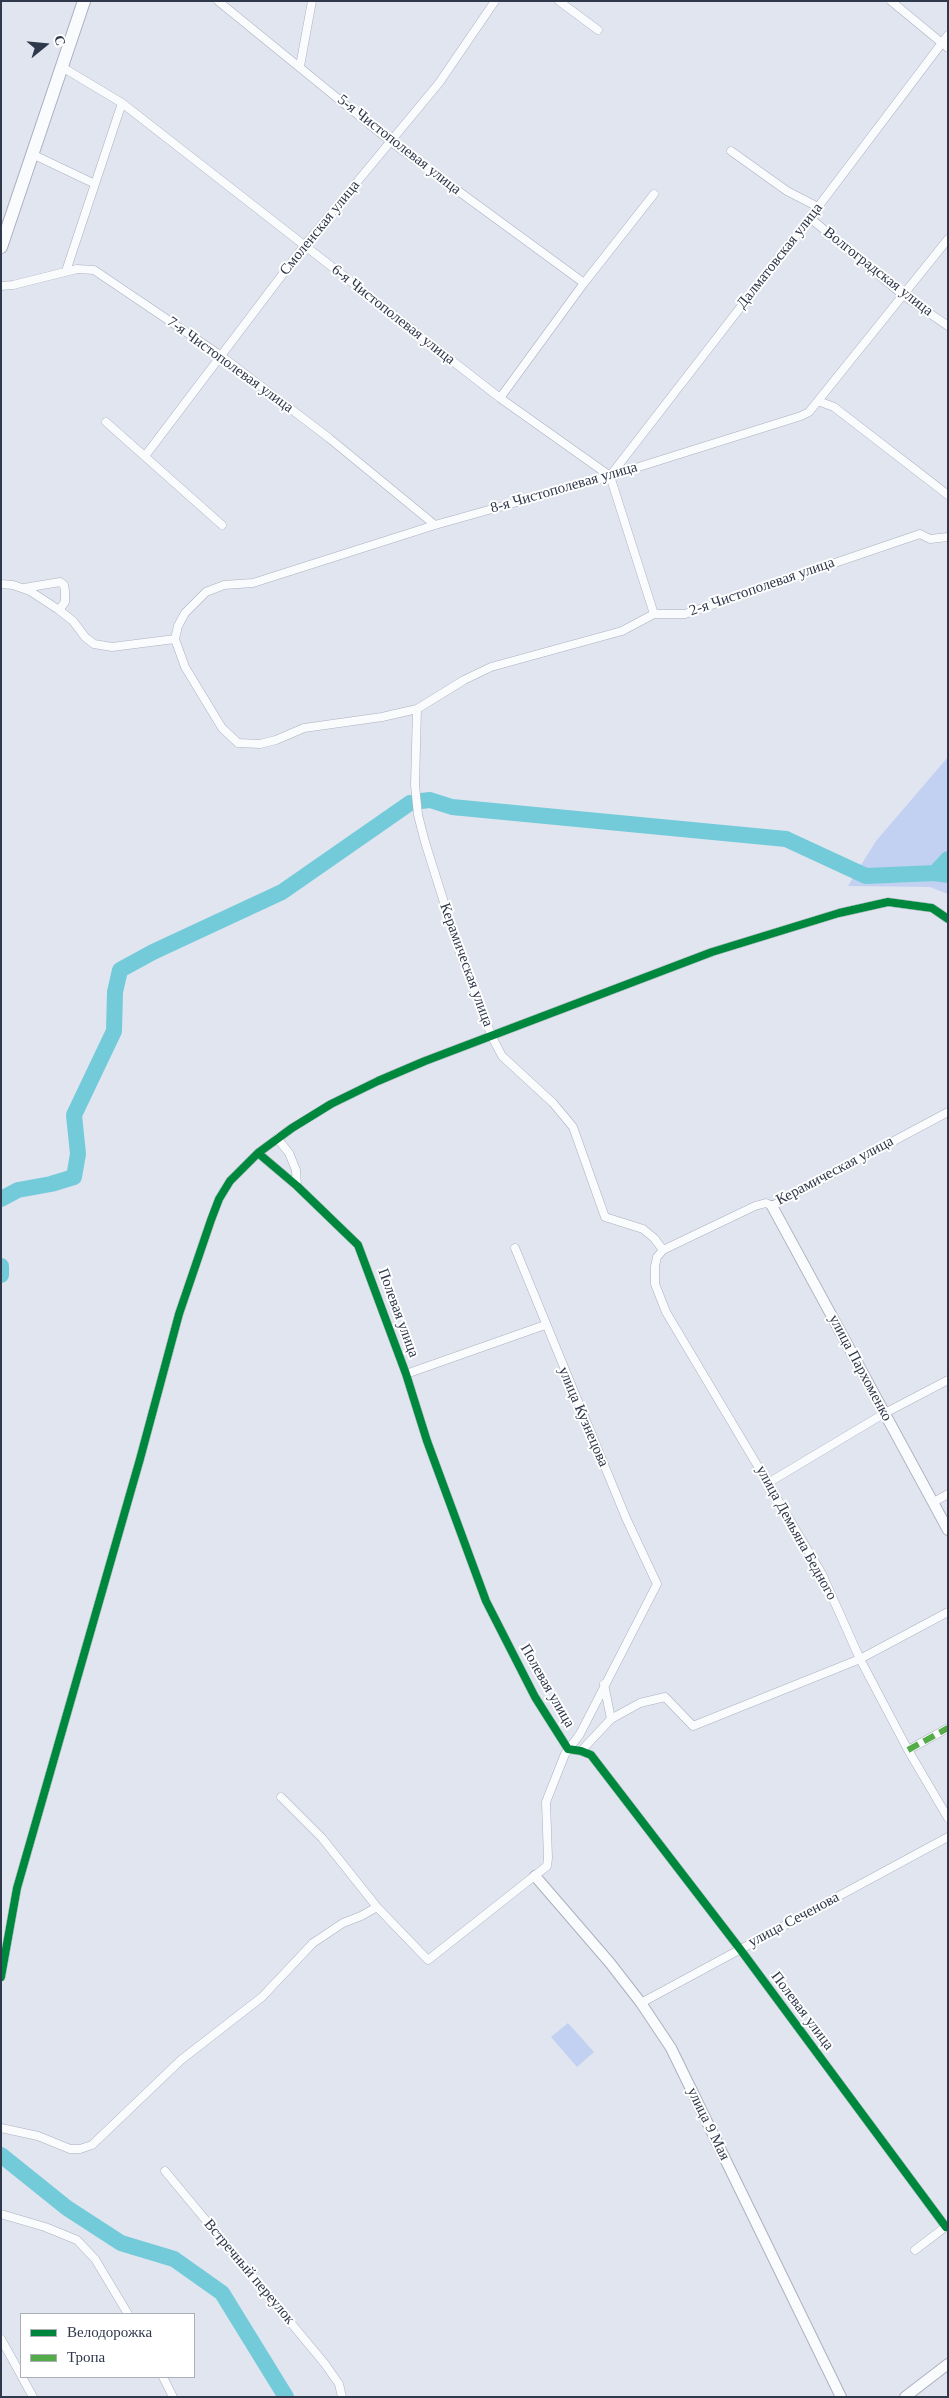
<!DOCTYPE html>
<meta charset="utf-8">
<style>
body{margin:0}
#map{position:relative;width:949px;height:2398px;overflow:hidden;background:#e0e5f0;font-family:Georgia,serif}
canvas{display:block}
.frame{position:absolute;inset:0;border:2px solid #30384c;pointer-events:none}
.legend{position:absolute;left:20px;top:2313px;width:175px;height:65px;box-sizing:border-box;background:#fff;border:1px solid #acafb7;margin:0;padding:6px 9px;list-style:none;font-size:15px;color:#30384c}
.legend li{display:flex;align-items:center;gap:10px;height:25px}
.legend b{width:25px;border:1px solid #acafb7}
.north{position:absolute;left:20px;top:20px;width:50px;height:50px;-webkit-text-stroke:4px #fff;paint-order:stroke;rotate:73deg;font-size:14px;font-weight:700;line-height:20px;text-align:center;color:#30384c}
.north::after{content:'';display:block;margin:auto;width:18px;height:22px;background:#30384c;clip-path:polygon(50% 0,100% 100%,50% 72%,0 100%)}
</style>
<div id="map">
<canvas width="949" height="2398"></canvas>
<div class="frame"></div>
<ul class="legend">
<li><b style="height:6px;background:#00873e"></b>Велодорожка</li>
<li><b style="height:6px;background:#54ac48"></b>Тропа</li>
</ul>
<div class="north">С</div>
</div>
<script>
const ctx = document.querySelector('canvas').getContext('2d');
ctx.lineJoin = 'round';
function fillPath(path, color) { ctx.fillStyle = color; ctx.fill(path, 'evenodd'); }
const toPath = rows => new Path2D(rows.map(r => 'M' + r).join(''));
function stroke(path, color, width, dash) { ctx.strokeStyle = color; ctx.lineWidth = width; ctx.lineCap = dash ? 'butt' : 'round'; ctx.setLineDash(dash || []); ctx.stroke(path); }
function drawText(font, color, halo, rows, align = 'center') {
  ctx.font = font + ' Georgia,serif'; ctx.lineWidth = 4; ctx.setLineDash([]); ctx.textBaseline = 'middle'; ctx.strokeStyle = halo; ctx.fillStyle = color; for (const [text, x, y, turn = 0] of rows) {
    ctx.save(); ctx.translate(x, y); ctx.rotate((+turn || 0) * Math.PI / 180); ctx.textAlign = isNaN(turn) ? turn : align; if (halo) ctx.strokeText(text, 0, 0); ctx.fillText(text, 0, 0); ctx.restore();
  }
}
fillPath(toPath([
 [948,757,948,894,930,887,848,886,876,841],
 [568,2023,594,2052,577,2067,551,2037]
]), '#c2d0f1');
stroke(toPath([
 [421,801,430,800,452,807,786,839,866,876,935,873,948,875],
 [935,873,948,859],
 [1,1199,18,1190,51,1184,74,1177,78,1154,74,1115,114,1031,115,992,120,970,153,952,282,892,410,803],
 [1,1266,1,1275],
 [1,2155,67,2208,121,2243,174,2259,222,2293,286,2397]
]), '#73cbda', 16);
const minor = toPath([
 [218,1,390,141,584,283],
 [559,1,598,30],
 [891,1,948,48],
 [300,66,312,1],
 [62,67,122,103,500,398,610,476,654,614],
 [731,151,787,191,818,207],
 [32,154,95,184],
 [810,218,903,295,948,326],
 [66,271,122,103],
 [1,286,13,285,77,269,94,270,220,355,329,438,435,525],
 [500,398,584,283,654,194],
 [818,401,834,407,948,495],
 [106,422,222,525],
 [145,456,304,246,439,83,495,1],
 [610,476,818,207,948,35],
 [1,584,13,585,30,591,59,610,73,621,85,637,94,644,112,647,175,639],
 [24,588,60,582,64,585,65,591,65,602,59,610],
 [175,639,178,626,185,613,206,592,224,585,253,583,435,525,610,476,801,416,809,412,948,239],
 [175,639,185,667,222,728,238,743,260,744,276,740,304,728,382,717,417,709,464,680,491,667,622,631,654,614,685,614,920,534,930,539,948,537],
 [417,709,415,785,418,815,425,842,459,950,492,1037,502,1056,553,1103,573,1127,605,1217,643,1229,654,1238,663,1250,755,1206,766,1203,772,1206,948,1112],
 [277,1138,289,1153,296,1170,297,1186],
 [258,1153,297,1186,358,1245,406,1374,427,1441,486,1601,535,1697,568,1749,581,1751,591,1755,740,1949,946,2227],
 [663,1250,657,1257,655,1266,655,1284,666,1312,822,1574,860,1659,908,1750,948,1818],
 [406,1374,545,1325],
 [768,1483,885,1413,948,1380],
 [934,1502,948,1494],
 [604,1684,611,1719],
 [908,1750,948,1728],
 [581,1751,611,1719,640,1703,665,1697,693,1726,860,1659,948,1612],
 [281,1797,322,1838,377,1907,428,1960,547,1866,548,1858,546,1802,565,1754,580,1734,657,1584,626,1518,515,1248],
 [1,1977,17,1888,140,1459,179,1314,211,1220,219,1199,230,1181,258,1153,292,1128,331,1104,378,1081,425,1061,712,952,839,913,888,902,932,908,948,919],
 [641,2003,948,1837],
 [1,2128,38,2136,70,2149,80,2149,92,2145,181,2060,262,1997,313,1943,343,1923,361,1916,377,1907],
 [165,2171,325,2364,339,2384,342,2397],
 [1,2214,45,2227,77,2240,95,2259,128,2314],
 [915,2250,948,2225],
 [1,2339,21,2375],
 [22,2377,33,2397],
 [163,2377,173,2397]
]);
const tertiary = toPath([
 [772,1206,948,1530],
 [535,1876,610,1963,641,2003,671,2048,841,2397],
 [905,2397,948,2364]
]);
const primary = toPath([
 [1,247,84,1]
]);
stroke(minor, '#abb1be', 9);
stroke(tertiary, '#abb1be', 12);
stroke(primary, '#abb1be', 14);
stroke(minor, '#fafbfd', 8);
stroke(tertiary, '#fafbfd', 10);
stroke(primary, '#fafbfd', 12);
stroke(toPath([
 [908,1750,948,1728]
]), '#54ac48', 6, [12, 6]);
stroke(toPath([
 [258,1153,297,1186,358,1245,406,1374,427,1441,486,1601,535,1697,568,1749,581,1751,591,1755,740,1949,946,2227],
 [1,1977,17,1888,140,1459,179,1314,211,1220,219,1199,230,1181,258,1153,292,1128,331,1104,378,1081,425,1061,712,952,839,913,888,902,932,908,948,919]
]), '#00873e', 8);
drawText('15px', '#30384c', '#fff', [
 ["5-я Чистополевая улица",399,145,38],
 ["Смоленская улица",320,228,-51],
 ["Далматовская улица",780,256,-52],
 ["Волгоградская улица",878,272,38],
 ["6-я Чистополевая улица",393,315,38],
 ["7-я Чистополевая улица",230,365,36],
 ["8-я Чистополевая улица",564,488,-16],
 ["2-я Чистополевая улица",762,587,-19],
 ["Керамическая улица",466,965,70],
 ["Керамическая улица",835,1171,-28],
 ["Полевая улица",398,1313,70],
 ["улица Пархоменко",860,1368,62],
 ["улица Кузнецова",583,1417,67],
 ["улица Демьяна Бедного",796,1533,61],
 ["Полевая улица",547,1686,60],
 ["улица Сеченова",794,1920,-28],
 ["Полевая улица",802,2011,53],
 ["улица 9 Мая",708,2124,64],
 ["Встречный переулок",249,2272,50]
]);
</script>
